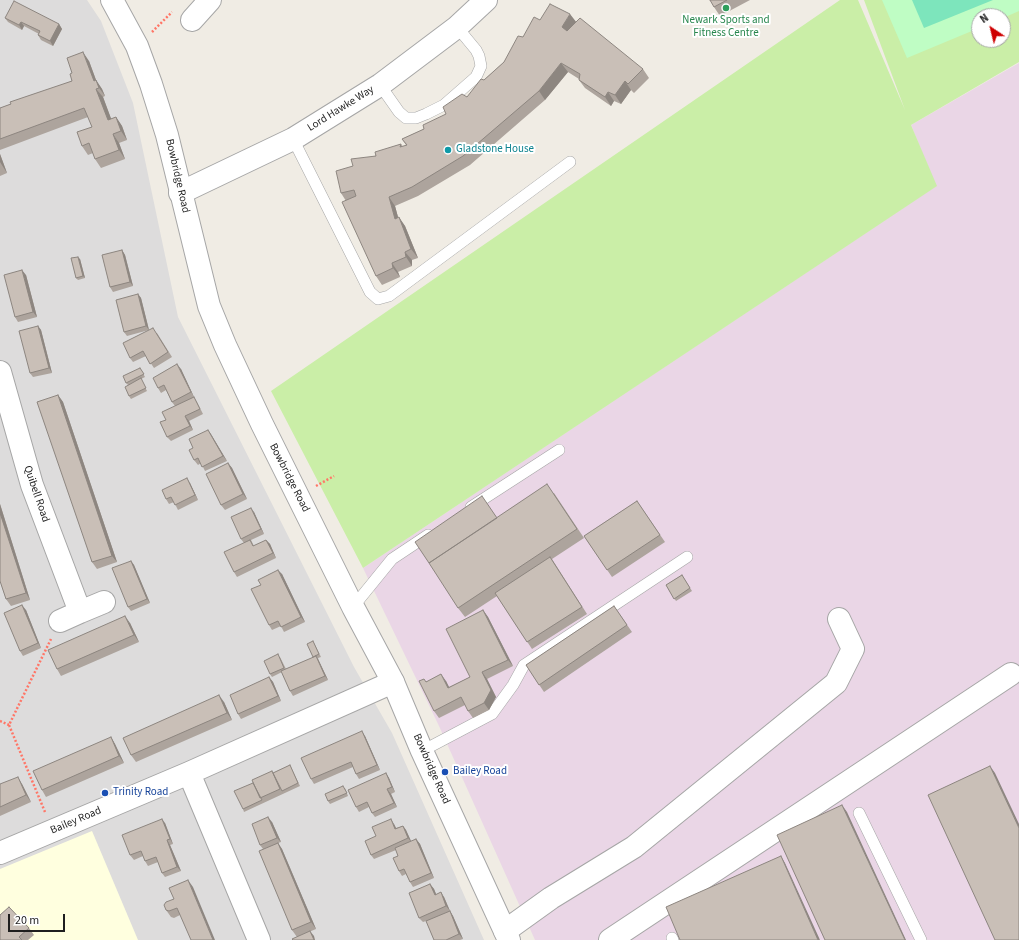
<!DOCTYPE html>
<style>
body{margin:0}
#map{position:relative;width:1019px;height:940px;overflow:hidden;background:#f0ece4;font-family:"Source Sans 3",sans-serif}
canvas{display:block}
.north{position:absolute;left:971px;top:8px;width:40px;height:40px;box-sizing:border-box;background:#fff;border:1px solid #a5a5a5;border-radius:50%;rotate:325deg;font-size:11px;font-weight:700;line-height:16px;text-align:center;color:#1f1f1f}
.north::after{content:'';display:block;margin:auto;width:14px;height:18px;background:#ce0001;clip-path:polygon(50% 0,100% 100%,50% 72%,0 100%)}
.scale{position:absolute;left:8px;top:914px;width:57px;height:18px;box-sizing:border-box;border:2px solid #1f1f1f;border-top:0;padding-left:5px;font-size:12px;line-height:14px;white-space:nowrap;color:#1f1f1f;-webkit-text-stroke:3px #fff;paint-order:stroke}
</style>
<div id="map">
<canvas width="1019" height="940"></canvas>
<div class="north">N</div>
<div class="scale">20 m</div>
</div>
<script>
const ctx = document.querySelector('canvas').getContext('2d');
ctx.lineJoin = 'round';
function fillPath(path, color) { ctx.fillStyle = color; ctx.fill(path, 'evenodd'); }
const toPath = rows => new Path2D(rows.map(r => 'M' + r).join(''));
function stroke(path, color, width, dash) { ctx.strokeStyle = color; ctx.lineWidth = width; ctx.lineCap = dash ? 'butt' : 'round'; ctx.setLineDash(dash || []); ctx.stroke(path); }
function drawText(font, color, halo, rows, align = 'center') {
  ctx.font = font + ' "Source Sans 3",sans-serif'; ctx.lineWidth = 4; ctx.setLineDash([]); ctx.textBaseline = 'middle'; ctx.strokeStyle = halo; ctx.fillStyle = color; for (const [text, x, y, turn = 0] of rows) {
    ctx.save(); ctx.translate(x, y); ctx.rotate((+turn || 0) * Math.PI / 180); ctx.textAlign = isNaN(turn) ? turn : align; if (halo) ctx.strokeText(text, 0, 0); ctx.fillText(text, 0, 0); ctx.restore();
  }
}
fillPath(toPath([
 [0,0,87,0,101,21,133,103,178,317,354,667,392,733,484,940,0,940]
]), '#dddcdc');
fillPath(toPath([
 [1019,63,1019,940,535,940,439,726,363,568,936,186,911,125]
]), '#ead6e6');
fillPath(toPath([
 [92,831,138,940,0,940,0,869]
]), '#ffffdf');
fillPath(toPath([
 [840,0,858,0,905,110,864,0,1019,0,1019,62,911,125,937,186,363,568,271,391],
 [979,16,1003,16,1003,40,979,40]
]), '#caeea7');
fillPath(toPath([
 [882,0,1019,0,1019,11,1003,18,1003,16,979,16,979,28,907,58]
]), '#bffdc4');
fillPath(toPath([
 [912,0,993,0,924,28]
]), '#7de5bc');
const service = toPath([
 [380,85,399,112,406,118,416,118,426,114,444,105,476,77,481,66,479,56,476,50,457,27],
 [293,139,370,292,378,299,389,296,570,162],
 [471,507,559,450],
 [353,607,392,559,428,535],
 [422,751,492,714,513,685,524,665,687,557],
 [859,813,921,940],
 [672,938,673,940]
]);
const minor = toPath([
 [192,20,210,0],
 [180,193,293,139,380,85,457,27,486,0],
 [0,372,32,485,80,612,104,602],
 [60,621,80,612],
 [189,773,259,940],
 [0,853,189,773,393,682],
 [505,931,551,898,634,847,836,683,853,649,839,619],
 [610,940,1011,674]
]);
const tertiary = toPath([
 [112,0,137,46,151,84,167,135,209,306,225,345,262,424,353,607,393,682,422,751,509,940]
]);
stroke(service, '#a6a6a6', 12);
stroke(minor, '#a6a6a6', 24);
stroke(tertiary, '#a6a6a6', 24);
stroke(toPath([
 [152,32,172,12],
 [316,486,334,476],
 [0,721,9,725],
 [45,812,9,725,51,639]
]), '#ff7667', 2.5, [2, 2]);
stroke(service, '#fff', 11);
stroke(minor, '#fff', 22);
stroke(tertiary, '#fff', 22);
fillPath(toPath([
 [710,0,750,0,720,16,714,7],
 [5,18,59,24,62,29,53,46,41,40,38,35,39,34,24,26,22,30,8,22],
 [540,20,576,22,643,69,649,78,634,93,631,90,621,104,614,101,611,106,585,88,579,80,579,79,568,72,545,100,470,165,418,196,395,206,398,217,405,226,418,258,412,260,412,266,398,272,400,277,382,285,376,276,346,201,341,193,353,166,401,144,403,147,406,145,402,139,424,129,446,114,467,97,484,80,504,62,523,37],
 [89,61,96,80,102,89,105,96,103,97,111,119,116,117,122,126,127,140,119,143,125,159,101,168,95,159,93,153,88,155,82,146,92,127,88,117,0,150,0,108,72,81,72,73],
 [0,154,7,173,0,176],
 [122,250,125,255,133,286,113,292,110,287],
 [80,259,85,278,78,280,76,278],
 [26,275,37,317,18,322,15,317],
 [138,294,141,298,149,330,127,336,124,332],
 [38,326,41,330,52,373,33,377,30,373],
 [157,333,172,357,154,368,146,356,133,362,130,358],
 [140,368,145,377,141,379,147,391,131,399,129,396,128,385,126,383],
 [181,369,194,397,197,402,203,414,189,421,193,430,171,441,167,437,166,420,175,406,172,402,166,390,161,393,158,388],
 [58,395,63,402,117,562,97,569,92,562],
 [208,430,227,461,205,471,201,463,198,465,194,460,193,448],
 [228,463,232,468,247,499,225,510,221,505],
 [190,483,198,500,178,510,174,502,169,504,166,499],
 [554,493,584,538,552,559,587,614,532,649,497,596,465,617,458,608,497,518],
 [637,501,665,542,612,577,584,536],
 [0,504,30,600,11,606,6,599,0,581],
 [254,512,264,534,251,540,254,546,266,540,270,544,276,558,237,577,234,572,244,543,241,539],
 [131,561,134,565,150,603,131,611,128,607],
 [282,574,305,622,284,632,281,626,272,630,269,625],
 [682,575,692,591,676,601,666,585],
 [614,606,632,632,544,692,526,665],
 [26,610,41,648,23,656,20,651],
 [483,610,488,617,513,666,487,679,496,697,489,710,473,718,468,711,465,705,439,718,434,711,426,681,446,681,449,687,470,677],
 [130,623,139,642,61,676,57,669],
 [313,641,321,657,318,658,319,661,328,680,293,696,290,691,282,672,272,677,270,674,280,657,286,669,313,658],
 [269,677,273,682,281,701,241,719,238,714],
 [224,702,232,720,136,762,131,755],
 [365,736,380,770,359,779,356,774,353,767,314,784,311,779],
 [111,737,115,744,124,763,46,797,42,790],
 [290,765,300,786,244,812,243,809,253,783,272,771,273,773],
 [386,773,389,778,395,792,391,794,397,807,375,817,372,813,369,807,359,812,356,807],
 [0,784,22,784,31,802,0,816],
 [345,788,348,796,330,804,328,801],
 [272,822,281,842,278,843,282,849,316,929,297,937,292,930,263,849,260,845],
 [165,823,173,844,170,845,181,871,165,877,162,873,158,862,148,866,145,861,143,856,134,860,130,855],
 [394,824,396,828,403,826,406,830,411,842,416,839,420,844,434,878,413,887,410,882,406,874,402,876,399,871,398,856,396,850,374,859,371,855,376,836],
 [430,884,434,889,436,894,444,897,450,911,453,916,463,939,460,940,434,940,426,921,423,922,419,918],
 [193,887,180,915,174,918,171,917,166,910,174,899],
 [29,928,34,935,28,940,0,940]
]), '#ada49d');
fillPath(toPath([
 [570,14,577,23,569,36,562,27],
 [21,22,24,26,22,30,19,25],
 [59,24,62,29,53,46,50,41],
 [83,52,89,61,96,80,102,89,105,96,94,81],
 [561,63,568,72,545,100,539,91],
 [625,81,631,90,621,104,615,95],
 [96,89,103,97,115,129,108,120],
 [608,92,614,101,611,106,605,97],
 [116,117,122,126,127,140,121,131],
 [113,134,119,143,125,159,119,150],
 [0,154,7,173,0,162],
 [389,197,395,206,401,228,395,219],
 [399,217,405,226,418,258,411,249],
 [122,250,125,255,133,286,130,282],
 [405,252,412,260,412,266,406,257],
 [78,257,80,259,85,278,83,276],
 [392,263,398,272,400,277,393,268],
 [22,270,26,275,37,317,33,312],
 [138,294,141,298,149,330,146,326],
 [38,326,41,330,52,373,49,368],
 [177,364,181,369,194,397,191,392],
 [58,395,63,402,117,562,112,556],
 [185,416,189,421,193,430,190,426],
 [208,430,211,434,227,461,223,456],
 [228,463,232,468,247,499,243,494],
 [187,478,190,483,198,500,195,495],
 [0,504,30,600,26,593,0,513],
 [251,508,254,512,264,534,261,529],
 [266,540,270,544,276,558,273,553],
 [131,561,134,565,150,603,147,599],
 [278,570,282,574,305,622,301,617],
 [22,605,26,610,41,648,38,643],
 [483,610,488,617,513,666,508,660],
 [125,616,130,623,139,642,134,635],
 [316,656,319,661,328,680,325,676],
 [482,672,487,679,496,697,489,710,484,703],
 [441,674,446,681,453,695,448,688],
 [269,677,273,682,281,701,278,696],
 [219,695,224,702,232,720,227,713],
 [362,731,365,736,380,770,377,765],
 [111,737,115,744,124,763,119,756],
 [990,766,995,773,1019,824,1019,828],
 [386,773,389,778,395,792,392,787],
 [18,777,22,784,31,802,26,795],
 [387,789,391,794,397,807,394,803],
 [842,805,847,812,906,940,905,940],
 [268,817,272,822,281,842,277,838],
 [162,819,165,823,173,844,170,839],
 [391,819,394,824,399,834,395,829],
 [403,826,406,830,412,843,408,838],
 [416,839,420,844,434,878,431,873],
 [167,840,170,845,181,871,177,867],
 [278,843,282,849,316,929,311,922],
 [781,856,785,863,820,940,818,940],
 [188,880,193,887,215,940,213,940],
 [430,884,434,889,438,899,435,895],
 [441,892,444,897,450,911,446,906],
 [450,911,453,916,463,939,459,934],
 [310,931,314,936,315,940,314,940]
]), '#8d8680');
const building = toPath([
 [710,0,727,0,714,7,710,0],
 [14,1,59,24,50,41,38,35,40,31,21,22,19,25,5,18,14,1],
 [550,4,570,14,562,27,567,31,580,18,643,69,628,84,625,81,615,95,608,92,605,97,579,80,580,74,561,63,539,91,463,156,412,187,389,197,395,219,399,217,411,249,405,252,406,257,392,263,393,268,376,276,342,202,356,196,354,190,341,193,336,171,353,166,351,159,376,156,375,152,401,144,400,147,407,145,402,139,424,129,423,125,446,114,443,107,462,94,467,97,481,79,484,80,504,62,518,36,523,37,534,17,540,20,550,4],
 [83,52,94,81,96,80,99,88,96,89,108,120,116,117,121,131,113,134,119,150,95,159,89,143,82,146,77,132,92,127,84,108,0,139,0,108,11,104,10,102,72,81,70,74,72,73,67,58,83,52],
 [122,250,130,282,110,287,102,255,122,250],
 [78,257,83,276,76,278,71,258,78,257],
 [22,270,33,312,15,317,4,275,22,270],
 [138,294,146,326,124,332,116,300,138,294],
 [38,326,49,368,30,373,19,331,38,326],
 [153,328,168,352,150,364,143,351,130,358,123,343,153,328],
 [177,364,191,392,172,402,164,385,158,388,153,378,177,364],
 [140,368,144,374,126,383,123,376,140,368],
 [141,378,146,388,129,396,125,387,141,378],
 [58,395,112,556,92,562,37,402,58,395],
 [194,397,200,409,185,416,190,426,167,437,160,422,166,420,162,412,194,397],
 [208,430,223,456,202,467,198,458,194,460,189,450,193,448,189,439,208,430],
 [228,463,243,494,221,505,206,474,228,463],
 [187,478,195,495,175,505,171,497,166,499,162,490,187,478],
 [547,484,577,529,458,608,429,563,547,484],
 [482,496,497,518,429,563,415,542,482,496],
 [637,501,660,535,607,570,584,536,637,501],
 [251,508,261,529,241,539,231,517,251,508],
 [0,513,26,593,6,599,0,581,0,513],
 [250,540,253,546,266,540,273,553,234,572,224,552,250,540],
 [550,557,582,607,527,642,495,593,550,557],
 [131,561,147,599,128,607,112,568,131,561],
 [278,570,301,617,281,627,278,621,269,625,251,589,261,585,258,580,278,570],
 [682,575,690,588,674,599,666,585,682,575],
 [22,605,38,643,20,651,4,613,22,605],
 [614,606,627,625,539,685,526,665,614,606],
 [483,610,508,660,482,672,491,690,484,703,468,711,461,697,434,711,419,681,424,679,426,682,441,674,448,688,470,677,446,629,483,610],
 [125,616,134,635,57,669,48,650,125,616],
 [313,641,319,654,313,657,307,644,313,641],
 [278,654,284,668,270,674,264,661,278,654],
 [316,656,325,676,290,691,281,671,316,656],
 [269,677,278,696,238,714,230,695,269,677],
 [219,695,227,713,131,755,123,738,219,695],
 [362,731,377,765,356,774,351,762,311,779,301,758,362,731],
 [111,737,119,756,42,790,33,771,111,737],
 [290,765,298,783,282,791,273,773,290,765],
 [990,766,1019,828,1019,940,995,940,928,795,990,766],
 [272,771,280,789,260,798,252,780,272,771],
 [386,773,392,787,387,789,394,803,372,813,367,802,356,807,348,790,386,773],
 [18,777,26,795,0,807,0,784,18,777],
 [253,783,262,800,243,809,234,791,253,783],
 [343,786,347,793,328,801,325,794,343,786],
 [842,805,905,940,825,940,777,835,842,805],
 [268,817,277,838,260,845,252,824,268,817],
 [162,819,170,839,167,840,177,867,162,873,156,857,145,861,141,851,130,855,122,835,162,819],
 [391,819,395,829,403,826,408,838,371,855,365,841,376,836,372,827,391,819],
 [416,839,431,873,410,882,404,869,399,871,393,858,398,856,395,848,416,839],
 [278,843,311,922,292,930,259,851,278,843],
 [781,856,818,940,680,940,666,907,781,856],
 [188,880,213,940,191,940,177,908,169,911,166,910,164,905,166,902,174,899,169,888,188,880],
 [430,884,435,895,441,892,446,906,419,918,409,893,430,884],
 [9,907,29,928,19,937,22,940,0,940,0,915,9,907],
 [450,911,459,934,446,940,434,940,426,921,450,911],
 [310,931,314,940,293,940,292,939,310,931]
]);
fillPath(building, '#c9bfb7');
stroke(building, '#8d8680', 1);
for (const [x, y, r, color] of [
 [726,8,4,"#2e9e5b"],
 [448,150,4,"#0f9aa8"],
 [445,772,4,"#1a4fb4"],
 [105,793,4,"#1a4fb4"]
]) { const dot = new Path2D(); dot.arc(x, y, r, 0, 2 * Math.PI); ctx.fillStyle = color; ctx.fill(dot); stroke(dot, '#fff', 1.5); }
drawText('11px', '#27864d', '#fff', [
 ["Newark Sports and",726,21],
 ["Fitness Centre",726,34]
]);
drawText('11px', '#1f1f1f', '#fff', [
 ["Lord Hawke Way",341,109,-32],
 ["Bowbridge Road",177,176,77],
 ["Bowbridge Road",289,478,63],
 ["Quibell Road",36,494,71],
 ["Bowbridge Road",431,769,66],
 ["Bailey Road",76,821,-23]
]);
drawText('11px', '#0d838f', '#fff', [
 ["Gladstone House",456,150]
], 'left');
drawText('11px', '#164399', '#fff', [
 ["Bailey Road",453,772],
 ["Trinity Road",113,793]
], 'left');
</script>
